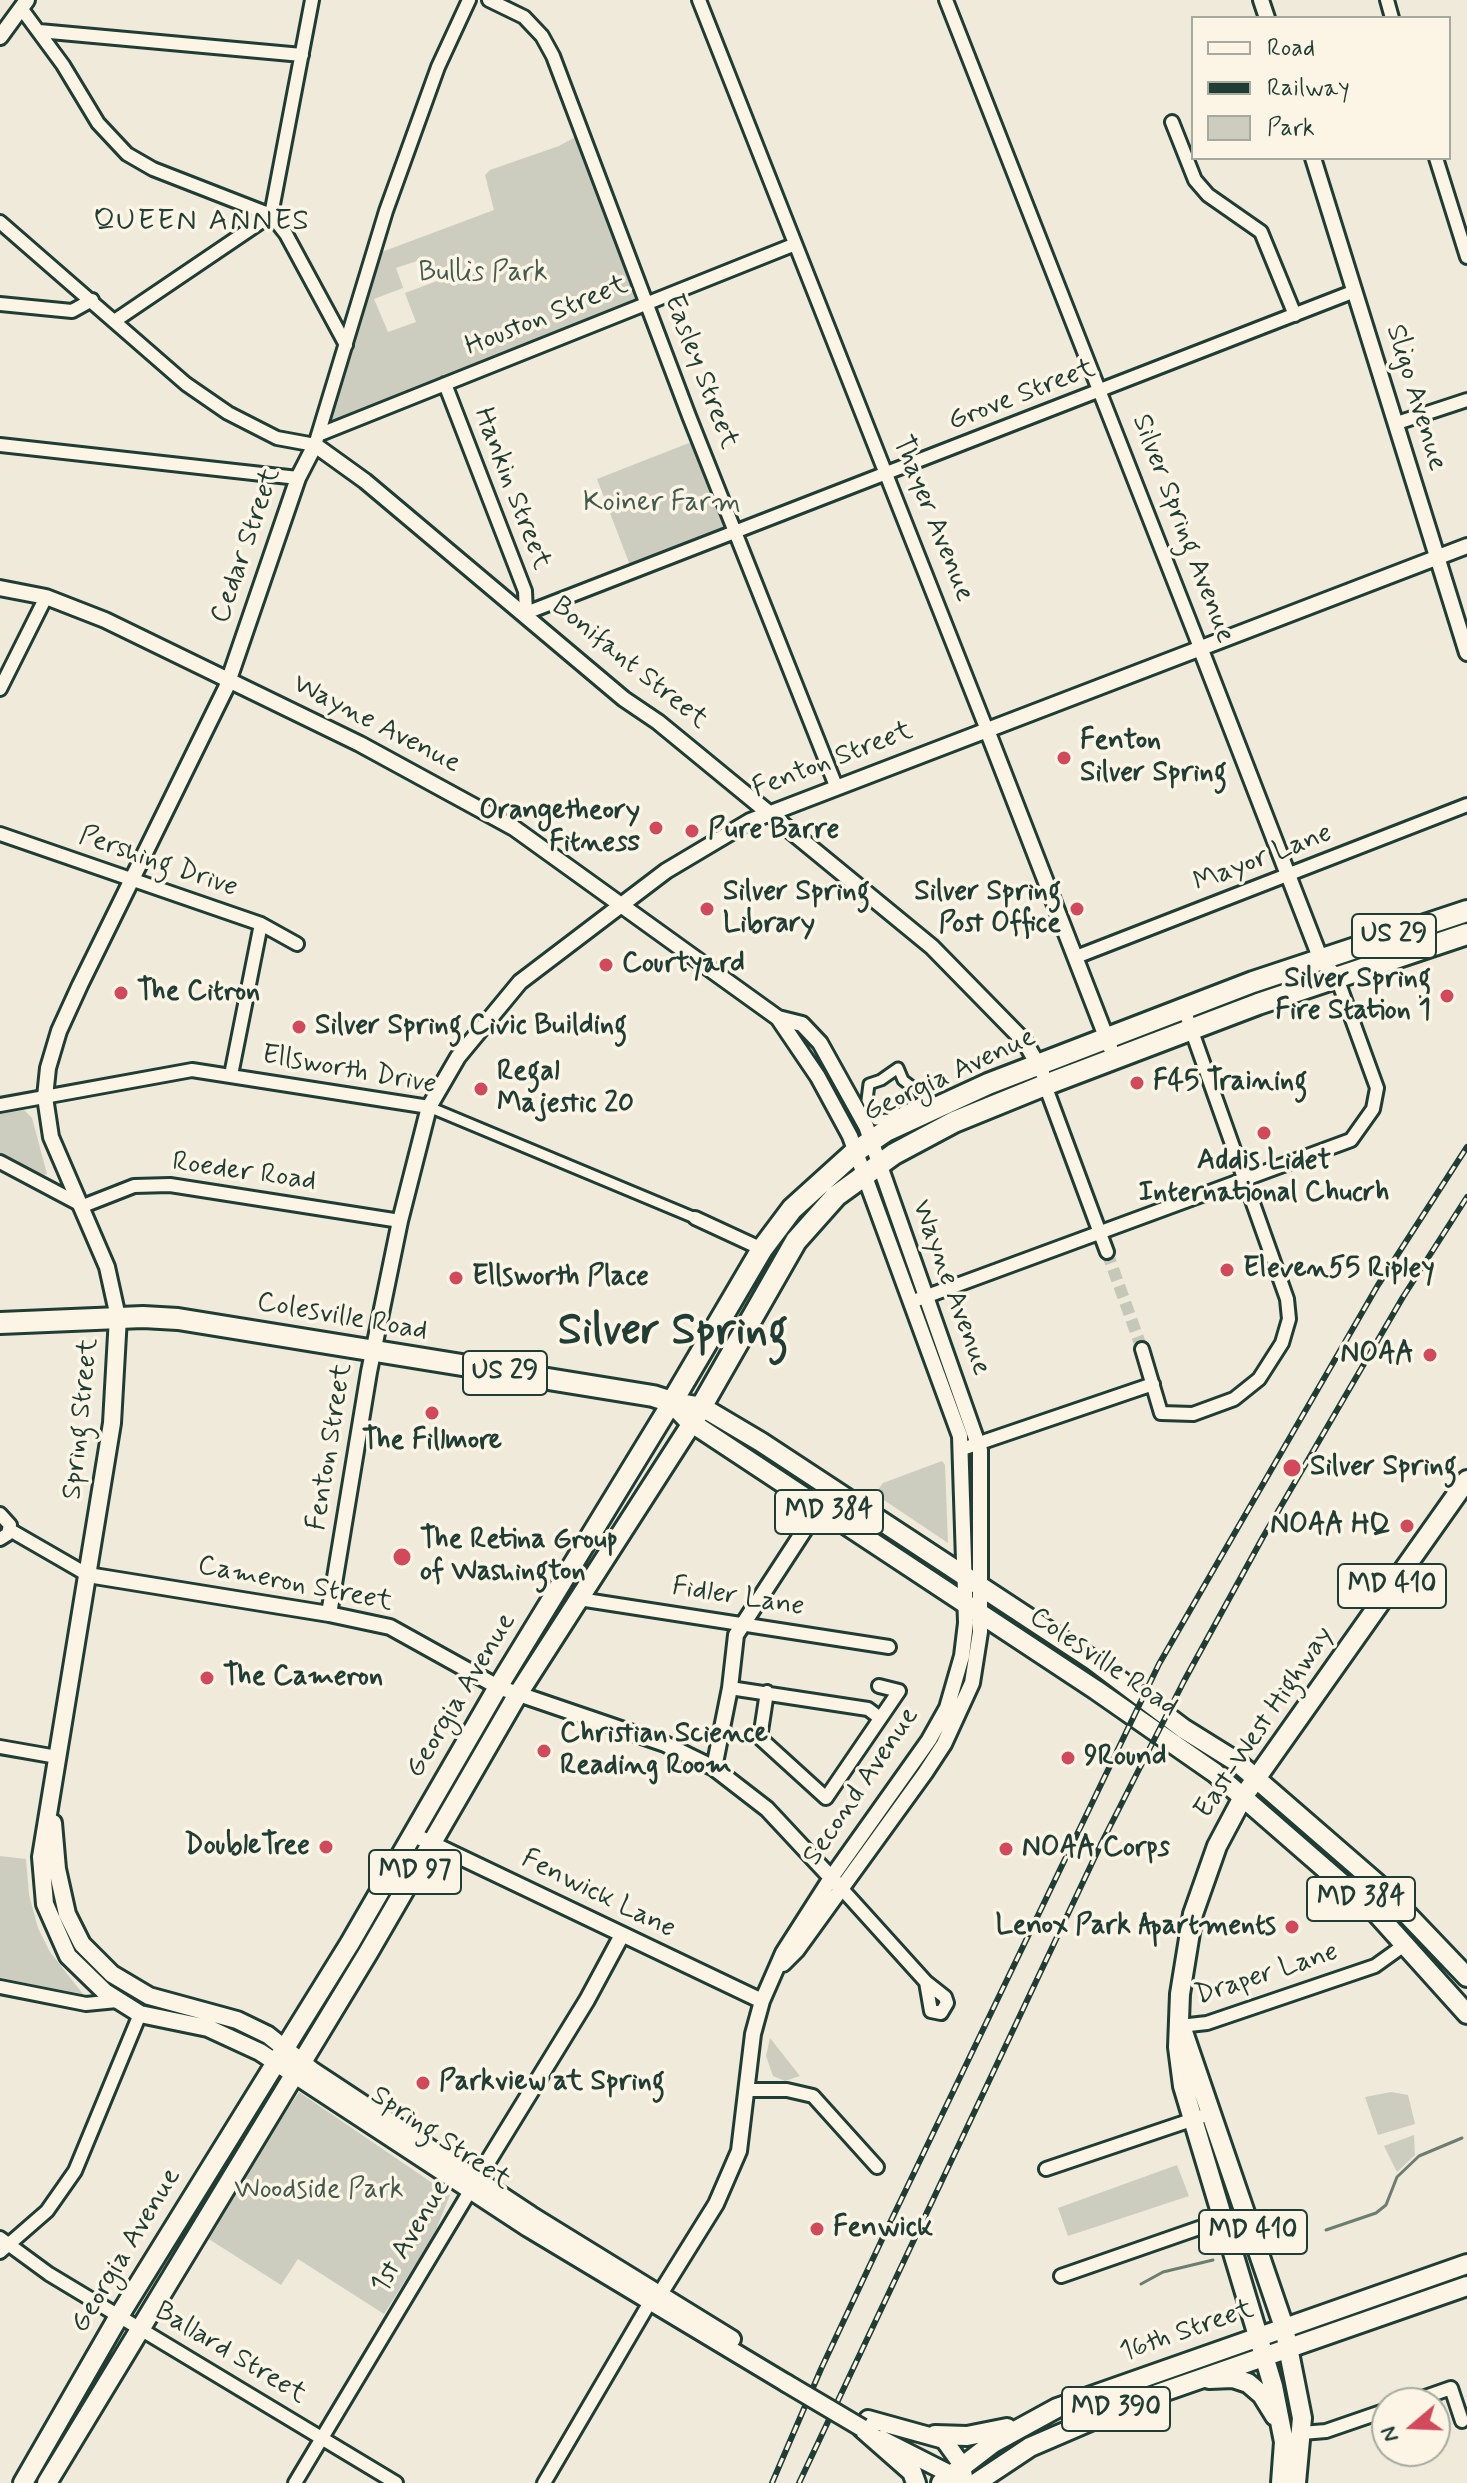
<!DOCTYPE html>
<style>
body{margin:0}
#map{position:relative;width:1467px;height:2483px;overflow:hidden;background:#efeada;font-family:Mynerve,sans-serif}
canvas{display:block}
.legend{position:absolute;left:1191px;top:16px;width:260px;height:144px;box-sizing:border-box;background:#fcf5e5;border:2px solid #a4ab9e;margin:0;padding:10px 14px;list-style:none;font-size:24px;color:#1f3d34}
.legend li{display:flex;align-items:center;gap:16px;height:40px}
.legend b{width:40px;border:2px solid #a4ab9e}
.north{position:absolute;left:1371px;top:2387px;width:80px;height:80px;box-sizing:border-box;background:#fcf5e5;border:2px solid #a4ab9e;border-radius:50%;rotate:251deg;font-size:22px;font-weight:700;line-height:32px;text-align:center;color:#1f3d34}
.north::after{content:'';display:block;margin:auto;width:28px;height:36px;background:#d1495b;clip-path:polygon(50% 0,100% 100%,50% 72%,0 100%)}
</style>
<div id="map">
<canvas width="1467" height="2483"></canvas>
<ul class="legend">
<li><b style="height:10px;background:#fcf5e5"></b>Road</li>
<li><b style="height:10px;background:#1f3d34"></b>Railway</li>
<li><b style="height:22px;background:#cccdbf"></b>Park</li>
</ul>
<div class="north">N</div>
</div>
<script>
const ctx = document.querySelector('canvas').getContext('2d');
ctx.lineJoin = 'round';
function fillPath(path, color) { ctx.fillStyle = color; ctx.fill(path, 'evenodd'); }
const toPath = rows => new Path2D(rows.map(r => 'M' + r).join(''));
function stroke(path, color, width, dash) { ctx.strokeStyle = color; ctx.lineWidth = width; ctx.lineCap = dash ? 'butt' : 'round'; ctx.setLineDash(dash || []); ctx.stroke(path); }
function drawText(font, color, halo, rows, align = 'center') {
  ctx.font = font + ' Mynerve,sans-serif'; ctx.lineWidth = 7; ctx.setLineDash([]); ctx.textBaseline = 'middle'; ctx.strokeStyle = halo; ctx.fillStyle = color; for (const [text, x, y, turn = 0] of rows) {
    ctx.save(); ctx.translate(x, y); ctx.rotate((+turn || 0) * Math.PI / 180); ctx.textAlign = isNaN(turn) ? turn : align; if (halo) ctx.strokeText(text, 0, 0); ctx.fillText(text, 0, 0); ctx.restore();
  }
}
fillPath(toPath([
 [579,135,640,300,524,345,515,352,318,435,371,256,494,210,485,175,490,170,559,146],
 [429,257,437,281,405,293,396,268],
 [403,288,416,322,388,332,374,299],
 [694,441,728,529,631,568,597,479],
 [24,1110,32,1118,47,1174,44,1175,0,1154,0,1114],
 [942,1461,945,1465,948,1543,875,1494,883,1483],
 [0,1856,26,1859,29,1895,38,1928,50,1952,83,1994,0,1978],
 [770,2038,800,2076,785,2081,773,2076,766,2056],
 [299,2092,450,2195,433,2237,384,2314,298,2259,281,2285,204,2236],
 [1391,2092,1408,2095,1415,2124,1378,2135,1365,2097],
 [1414,2135,1415,2155,1397,2172,1384,2146],
 [1177,2165,1189,2196,1068,2236,1058,2208]
]), '#cccdbf');
stroke(toPath([
 [1326,2230,1376,2213,1386,2205,1397,2177,1419,2156,1462,2138],
 [1141,2284,1163,2272,1213,2260]
]), '#6c7d71', 3);
stroke(toPath([
 [1107,1252,1142,1349]
]), '#c5c7b9', 12, [12, 6]);
const pedestrian = toPath([
 [898,1068,903,1080,928,1099,889,1119,876,1120,867,1100,869,1084,881,1080,898,1068],
 [429,1107,695,1218]
]);
const minor = toPath([
 [489,0,524,17,542,36,553,56,689,416,836,786],
 [699,0,987,730],
 [946,0,1201,650],
 [1387,0,1392,18],
 [21,8,63,65,98,123,127,154,153,169,271,215,286,234,346,345],
 [39,31,302,55],
 [1172,122,1195,180,1208,195,1261,232,1295,315],
 [1436,158,1467,257],
 [0,222,186,384,228,413,277,438,315,445,386,211,438,67,469,0],
 [0,304,72,311,92,300],
 [116,320,271,215,312,0],
 [445,384,525,591,526,613,1355,291],
 [1397,423,1467,400],
 [318,435,793,245],
 [0,445,298,478],
 [0,689,46,597],
 [0,834,261,924,297,944],
 [1076,957,1467,805],
 [231,1075,261,924],
 [1045,1085,1107,1252],
 [0,1105,192,1070,429,1107],
 [0,1162,83,1206,134,1186,170,1185,400,1221],
 [695,1218,762,1249],
 [911,1302,1351,1140,1373,1109,1377,1088,1337,978],
 [1142,1349,1161,1413,1193,1414,1234,1399,1259,1379,1282,1343,1289,1319,1287,1299,1184,1009],
 [962,1449,1153,1384],
 [0,1514,10,1525,8,1534,0,1539],
 [10,1530,88,1575],
 [579,1599,889,1647],
 [730,1688,868,1709,880,1718],
 [767,1692,760,1738,826,1798,899,1691,879,1686],
 [0,1747,57,1757],
 [842,1889,926,1982,945,1997,947,2003,941,2013,931,2011,926,1982],
 [0,1987,86,2004,117,2001],
 [1180,2026,1207,2023,1375,1966,1407,1943],
 [749,2090,787,2090,813,2096,877,2167],
 [1046,2169,1209,2114],
 [0,2238,49,2274,396,2483],
 [0,2252,47,2211,75,2171,140,2014],
 [1061,2276,1225,2219],
 [1408,2403,1451,2388,1462,2421],
 [1302,2433,1326,2431,1387,2410],
 [295,2483,470,2191],
 [544,2483,650,2302]
]);
const tertiary = toPath([
 [1261,0,1267,18],
 [0,37,27,0],
 [1313,158,1467,653],
 [0,588,46,597,105,620,360,744,514,828,778,1018,818,1077,850,1136,960,1436,966,1623,962,1656,947,1708,929,1740,831,1878,783,1953,762,2001,753,2034,739,2151,716,2204,660,2294,658,2303],
 [1201,650,1321,960,1337,978],
 [987,730,1110,1047],
 [778,1018,802,1024,820,1043,866,1126,980,1450,980,1632,972,1683,944,1744,925,1773,797,1950,783,1964],
 [118,1317,107,1267,51,1137,45,1097,48,1068,59,1031,80,985,226,688,298,478,315,445,365,481,624,699,658,722,932,947,1025,1042,1042,1072],
 [88,1575,329,1614,390,1627,498,1687,665,1744,714,1768,767,1809,836,1883],
 [329,1614,369,1372,400,1221,429,1107,458,1057,520,982,666,871,750,821,1467,546],
 [714,1768,730,1688,736,1635,820,1506],
 [412,1834,762,2001],
 [471,2189,587,2000,622,1935]
]);
const secondary = toPath([
 [118,1317,112,1423,41,1857,45,1904,68,1956,105,1992,140,2014,208,2028,260,2052,528,2228,786,2383],
 [53,1823,57,1869,67,1914,82,1944,112,1974,149,1996,237,2020,268,2035,313,2071,531,2215,732,2339],
 [868,2419,944,2440,962,2465,965,2483],
 [881,2439,950,2474,958,2482]
]);
const primary = toPath([
 [1182,2029,1284,2327,1302,2418,1296,2483],
 [1209,2379,1233,2378,1248,2383,1262,2395,1275,2416],
 [862,2428,912,2472,916,2483],
 [935,2435,967,2436,1007,2428],
 [23,2483,119,2316,350,1943,498,1687,672,1402,702,1407,761,1442,1094,1661,1184,1729,1237,1762,1380,1886,1467,1977],
 [47,2483,368,1953,518,1694,692,1423,1096,1690,1215,1773,1377,1914,1467,2014],
 [941,2483,993,2443,1057,2408,1467,2264],
 [976,2483,1030,2447,1137,2401,1467,2286],
 [1281,2483,1284,2442,1273,2386,1183,2086,1178,2047,1180,1994,1193,1914,1217,1846,1243,1797,1467,1480]
]);
const trunk = toPath([
 [0,1323,143,1317,178,1319,653,1396,672,1402,692,1423,796,1241,836,1196,894,1154,954,1122,1045,1085,1258,1004,1467,934],
 [672,1402,762,1249,792,1209,855,1152,886,1131,988,1084,1253,982,1467,911]
]);
stroke(pedestrian, '#1f3d34', 15);
stroke(minor, '#1f3d34', 18);
stroke(tertiary, '#1f3d34', 20);
stroke(secondary, '#1f3d34', 22);
stroke(primary, '#1f3d34', 24);
stroke(trunk, '#1f3d34', 26);
stroke(pedestrian, '#fcf5e5', 9);
stroke(minor, '#fcf5e5', 12);
stroke(tertiary, '#fcf5e5', 14);
stroke(secondary, '#fcf5e5', 16);
stroke(primary, '#fcf5e5', 18);
stroke(trunk, '#fcf5e5', 20);
const rail = toPath([
 [772,2483,821,2369,886,2231,1159,1664,1378,1285,1467,1147],
 [799,2483,1101,1844,1184,1681,1263,1537,1403,1297,1467,1197]
]);
stroke(rail, '#1f3d34', 6);
stroke(rail, '#fcf5e5', 3, [9]);
const secondaryBridge = toPath([
 [786,2383,862,2428]
]);
stroke(secondaryBridge, '#1f3d34', 22, []);
stroke(secondaryBridge, '#fcf5e5', 16);
for (const [x, y, r, color] of [
 [1064,758,8,"#d1495b"],
 [656,828,8,"#d1495b"],
 [692,831,8,"#d1495b"],
 [707,909,8,"#d1495b"],
 [1077,909,8,"#d1495b"],
 [606,965,8,"#d1495b"],
 [121,993,8,"#d1495b"],
 [1447,996,8,"#d1495b"],
 [299,1027,8,"#d1495b"],
 [1137,1083,8,"#d1495b"],
 [481,1089,8,"#d1495b"],
 [1264,1133,8,"#d1495b"],
 [1227,1270,8,"#d1495b"],
 [456,1278,8,"#d1495b"],
 [1430,1355,8,"#d1495b"],
 [432,1413,8,"#d1495b"],
 [1292,1468,10,"#d1495b"],
 [1407,1526,8,"#d1495b"],
 [402,1557,10,"#d1495b"],
 [207,1678,8,"#d1495b"],
 [544,1751,8,"#d1495b"],
 [1068,1758,8,"#d1495b"],
 [326,1847,8,"#d1495b"],
 [1006,1849,8,"#d1495b"],
 [1292,1927,8,"#d1495b"],
 [423,2083,8,"#d1495b"],
 [817,2229,8,"#d1495b"]
]) { const dot = new Path2D(); dot.arc(x, y, r, 0, 2 * Math.PI); ctx.fillStyle = color; ctx.fill(dot); stroke(dot, '#fcf5e5', 3); }
for (const [x, y, w] of [
 [1394,936,84],
 [505,1373,84],
 [829,1512,108],
 [1392,1586,108],
 [415,1872,92],
 [1361,1899,108],
 [1253,2232,108],
 [1116,2409,108]
]) { const box = new Path2D(); box.roundRect(x - w / 2, y - 22, w, 44, 6); ctx.fillStyle = '#fcf5e5'; ctx.fill(box); stroke(box, '#1f3d34', 2); }
drawText('bold 26px', '#1f3d34', null, [
 ["US 29",1394,936],
 ["US 29",505,1373],
 ["MD 384",829,1512],
 ["MD 410",1392,1586],
 ["MD 97",415,1872],
 ["MD 384",1361,1899],
 ["MD 410",1253,2232],
 ["MD 390",1116,2409]
]);
drawText('28px', '#425a50', '#fcf5e5', [
 ["Bullis Park",483,274],
 ["Koiner Farm",662,504],
 ["Woodside Park",319,2191]
]);
drawText('28px', '#1f3d34', '#fcf5e5', [
 ["Houston Street",547,317,-22],
 ["Easley Street",700,372,69],
 ["Grove Street",1022,396,-21],
 ["Sligo Avenue",1415,398,73],
 ["Hankin Street",511,489,69],
 ["Thayer Avenue",932,519,68],
 ["Silver Spring Avenue",1182,529,69],
 ["Cedar Street",247,546,-71],
 ["Bonifant Street",629,664,39],
 ["Wayne Avenue",376,725,27],
 ["Fenton Street",833,761,-21],
 ["Mayor Lane",1263,859,-21],
 ["Pershing Drive",158,863,19],
 ["Ellsworth Drive",349,1071,10],
 ["Georgia Avenue",950,1076,-25],
 ["Roeder Road",244,1173,8],
 ["Wayne Avenue",950,1288,70],
 ["Colesville Road",342,1318,10],
 ["Spring Street",82,1419,-84],
 ["Fenton Street",331,1447,-81],
 ["Cameron Street",295,1585,11],
 ["Fidler Lane",738,1598,9],
 ["Colesville Road",1103,1663,34],
 ["Georgia Avenue",462,1696,-59],
 ["East-West Highway",1265,1723,-56],
 ["Second Avenue",862,1787,-56],
 ["Fenwick Lane",598,1895,26],
 ["Draper Lane",1267,1975,-18],
 ["Spring Street",440,2139,34],
 ["1st Avenue",412,2237,-59],
 ["Georgia Avenue",127,2251,-59],
 ["16th Street",1187,2332,-19],
 ["Ballard Street",230,2354,31]
]);
drawText('bold 28px', '#1f3d34', '#fcf5e5', [
 ["Fenton",1080,742],
 ["Silver Spring",1080,774],
 ["Orangetheory",640,812,"right"],
 ["Fitness",640,844,"right"],
 ["Pure Barre",708,831],
 ["Silver Spring",723,893],
 ["Library",723,925],
 ["Silver Spring",1061,893,"right"],
 ["Post Office",1061,925,"right"],
 ["Courtyard",622,965],
 ["Silver Spring",1431,980,"right"],
 ["Fire Station 1",1431,1012,"right"],
 ["The Citron",137,993],
 ["Silver Spring Civic Building",315,1027],
 ["Regal",497,1073],
 ["Majestic 20",497,1105],
 ["F45 Training",1153,1083],
 ["Addis Lidet",1264,1162,"center"],
 ["International Chucrh",1264,1194,"center"],
 ["Eleven55 Ripley",1243,1270],
 ["Ellsworth Place",472,1278],
 ["NOAA",1414,1355,"right"],
 ["The Fillmore",432,1442,"center"],
 ["Silver Spring",1310,1468],
 ["NOAA HQ",1391,1526,"right"],
 ["The Retina Group",420,1541],
 ["of Washington",420,1573],
 ["The Cameron",223,1678],
 ["Christian Science",560,1735],
 ["Reading Room",560,1767],
 ["9Round",1084,1758],
 ["DoubleTree",310,1847,"right"],
 ["NOAA Corps",1022,1849],
 ["Lenox Park Apartments",1276,1927,"right"],
 ["Parkview at Spring",439,2083],
 ["Fenwick",833,2229]
], 'left');
ctx.letterSpacing = '2px';
drawText('30px', '#1f3d34', '#fcf5e5', [
 ["QUEEN ANNES",202,223]
]);
ctx.letterSpacing = '0px';
drawText('bold 44px', '#1f3d34', '#fcf5e5', [
 ["Silver Spring",673,1334]
]);
</script>
